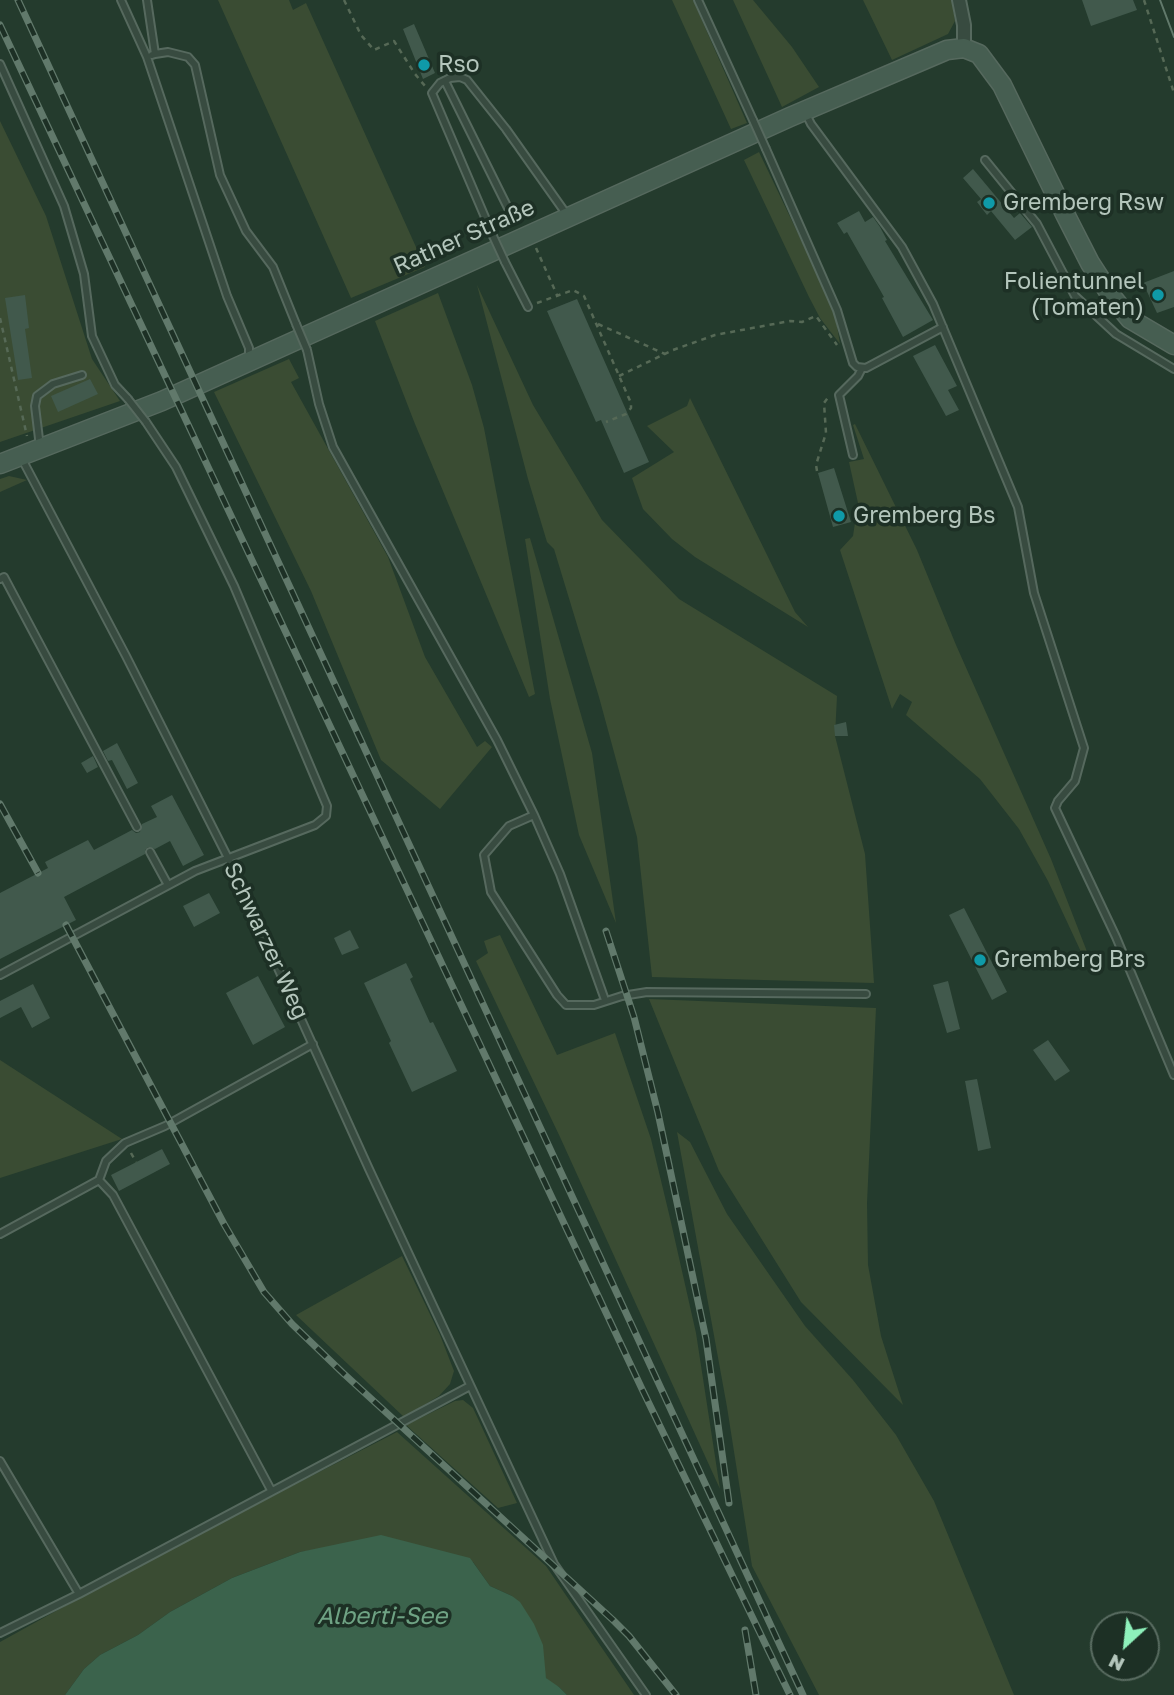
<!DOCTYPE html>
<meta charset="utf-8">
<style>
body{margin:0}
#map{position:relative;width:1174px;height:1695px;overflow:hidden;background:#243b2d;font-family:"Golos Text",sans-serif}
canvas{display:block}
.north{position:absolute;left:1090px;top:1611px;width:70px;height:70px;box-sizing:border-box;background:#1d3025;border:2px solid #596c61;border-radius:50%;rotate:207deg;font-size:19px;font-weight:700;line-height:28px;text-align:center;color:#b4c6bc}
.north::after{content:'';display:block;margin:auto;width:24px;height:32px;background:#8ef1bb;clip-path:polygon(50% 0,100% 100%,50% 72%,0 100%)}
</style>
<div id="map">
<canvas width="1174" height="1695"></canvas>
<div class="north">N</div>
</div>
<script>
const ctx = document.querySelector('canvas').getContext('2d');
ctx.lineJoin = 'round';
function fillPath(path, color) { ctx.fillStyle = color; ctx.fill(path, 'evenodd'); }
const toPath = rows => new Path2D(rows.map(r => 'M' + r).join(''));
function stroke(path, color, width, dash) { ctx.strokeStyle = color; ctx.lineWidth = width; ctx.lineCap = dash ? 'butt' : 'round'; ctx.setLineDash(dash || []); ctx.stroke(path); }
function drawText(font, color, halo, rows, align = 'center') {
  ctx.font = font + ' "Golos Text",sans-serif'; ctx.lineWidth = 7; ctx.setLineDash([]); ctx.textBaseline = 'middle'; ctx.strokeStyle = halo; ctx.fillStyle = color; for (const [text, x, y, turn = 0] of rows) {
    ctx.save(); ctx.translate(x, y); ctx.rotate((+turn || 0) * Math.PI / 180); ctx.textAlign = isNaN(turn) ? turn : align; if (halo) ctx.strokeText(text, 0, 0); ctx.fillText(text, 0, 0); ctx.restore();
  }
}
fillPath(toPath([
 [218,0,289,0,293,10,306,3,425,267,351,298],
 [672,0,693,0,747,123,731,129],
 [733,0,753,0,792,47,819,87,782,107],
 [863,0,952,0,955,21,948,34,892,60],
 [0,121,46,216,92,359,120,401,0,442],
 [759,152,826,292,835,314,840,344,820,318,809,297,744,160],
 [477,285,533,405,602,520,679,599,837,696,835,736,865,854,874,983,652,977,637,837,599,697,554,549,547,542,528,479],
 [438,293,472,385,484,428,535,694,529,697,415,424,375,321],
 [289,359,299,378,291,382,388,557,425,657,477,747,485,741,492,747,440,809,381,760,311,591,214,392],
 [690,398,795,612,808,627,695,557,672,539,643,509,632,478,674,452,647,426,687,406],
 [855,424,917,550,956,645,1051,859,1093,967,1089,969,1048,881,1019,829,980,779,906,715,912,702,900,694,892,709,840,550,853,536,858,503,849,462,864,459,853,425],
 [9,476,27,480,0,492,0,479],
 [530,538,592,753,616,923,579,835,550,699,525,539],
 [500,935,557,1055,615,1033,651,1139,670,1218,696,1333,720,1489,560,1137,476,961,488,953,484,941],
 [649,999,876,1008,867,1203,868,1265,881,1336,903,1405,801,1302,719,1171],
 [0,1060,122,1139,0,1178],
 [677,1132,690,1142,727,1214,805,1326,853,1380,896,1435,934,1501,1014,1695,819,1695,752,1566,727,1407],
 [402,1256,440,1335,454,1371,450,1384,439,1396,404,1417,296,1315],
 [463,1400,473,1408,517,1503,498,1508,406,1425,455,1401],
 [397,1432,546,1566,634,1695,567,1695,559,1687,551,1684,546,1678,544,1673,544,1657,512,1596,490,1586,473,1562,330,1548,300,1552,232,1578,170,1612,138,1635,100,1655,84,1669,65,1695,0,1695,0,1642,150,1559]
]), '#3a4c33');
fillPath(toPath([
 [381,1535,470,1558,490,1586,512,1596,520,1602,534,1624,543,1645,546,1678,559,1687,567,1695,65,1695,84,1669,100,1655,138,1635,170,1612,232,1578,300,1552]
]), '#3b634c');
fillPath(toPath([
 [1082,0,1133,0,1137,10,1091,26],
 [414,24,435,73,423,79,403,29],
 [973,169,1014,218,1020,213,1032,227,1015,240,991,211,987,215,977,202,981,199,963,178],
 [859,211,865,222,873,217,880,227,887,240,885,241,933,320,903,337,882,298,884,297,847,232,844,234,837,223],
 [1174,271,1174,307,1157,313,1143,283],
 [25,295,29,328,25,329,32,378,18,380,5,298],
 [577,299,649,462,624,473,601,420,596,422,547,311],
 [935,345,957,386,948,390,959,410,946,416,913,356],
 [90,379,98,394,58,412,51,396],
 [834,468,851,522,833,527,818,473],
 [846,722,848,736,835,736,834,725],
 [117,743,138,783,127,789,112,760,108,761,103,751],
 [93,756,98,767,87,773,81,763],
 [172,795,204,855,183,866,170,841,155,849,148,847,145,850,145,854,64,897,76,920,0,959,0,893,48,868,45,862,88,840,94,850,132,830,136,833,140,832,142,824,157,817,151,806],
 [209,893,220,913,194,927,183,906],
 [964,908,1007,992,992,1000,949,915],
 [350,930,359,948,342,955,334,938],
 [406,963,413,977,410,979,430,1023,433,1022,457,1071,412,1092,389,1043,391,1041,364,983],
 [258,976,285,1027,253,1045,226,993],
 [948,981,960,1029,947,1033,933,985],
 [33,984,50,1018,32,1028,21,1007,0,1018,0,1001],
 [1048,1040,1070,1071,1055,1081,1033,1050],
 [977,1079,991,1148,978,1151,965,1081],
 [162,1149,170,1164,119,1191,111,1175]
]), '#41594c');
const lane = toPath([
 [121,0,147,57,227,296,249,348,249,358],
 [147,0,155,54,152,55],
 [698,0,753,120],
 [155,54,168,52,188,57,195,65,220,175,246,231,273,267,296,324],
 [0,64,64,206,84,274,92,336,115,385,128,399],
 [445,81,508,208],
 [805,112,811,124,902,247,933,304,1018,507,1034,593,1084,748,1075,781,1058,801,1055,808,1116,937,1174,1075],
 [766,149,837,310,853,363,857,367,866,368,943,327],
 [985,160,1037,224,1075,296,1116,334,1174,369],
 [493,236,432,93,440,83,450,78,460,77,467,80,506,129,567,215],
 [505,262,528,307],
 [307,350,319,404,333,447,497,740,534,815,560,874,605,1000],
 [40,447,35,406,37,396,53,384,82,375],
 [853,455,839,395,858,376,862,368],
 [22,459,126,656,228,858,369,1169,554,1564,646,1695],
 [0,579,4,577,137,827],
 [534,815,509,826,484,855,491,892,557,995,566,1005,594,1005,622,996,647,992,866,994],
 [150,852,168,885],
 [0,975,195,871,315,825,326,816,327,806,234,586,176,467,146,422],
 [99,1180,106,1161,125,1143,165,1126,313,1044],
 [0,1234,99,1180,113,1195,271,1490],
 [0,1461,79,1594],
 [0,1633,79,1594,470,1386]
]);
const street = toPath([
 [959,0,964,25,964,48]
]);
const secondary = toPath([
 [0,464,162,401,790,117,947,50,964,48,979,54,1002,85,1065,214,1090,263,1112,297,1130,319,1174,345]
]);
stroke(lane, '#56695e', 10);
stroke(street, '#56695e', 16);
stroke(secondary, '#56695e', 21);
stroke(toPath([
 [344,0,361,35,374,50,394,41,415,74,425,86],
 [1144,0,1174,93],
 [536,248,557,295],
 [537,303,573,290,584,296,631,403,631,408,626,414,606,422],
 [0,318,27,436],
 [598,324,665,354],
 [619,376,673,350,715,335,790,321,802,322,816,316,837,345],
 [817,471,816,465,826,433,824,403,829,396],
 [131,1153,136,1162]
]), '#566956', 2.5, [5, 5]);
stroke(lane, '#384b40', 6);
stroke(street, '#384b40', 12);
stroke(secondary, '#465e51', 18);
stroke(toPath([
 [1160,0,1174,37]
]), '#61796b', 2);
const rail = toPath([
 [18,0,803,1695],
 [0,25,642,1389,790,1695],
 [0,804,38,873],
 [66,925,224,1224,264,1292,292,1324,343,1373,613,1620,629,1636,676,1695],
 [606,931,634,1017,658,1113,706,1339,729,1503],
 [745,1630,756,1695]
]);
stroke(rail, '#61796b', 7);
stroke(rail, '#1d3025', 4.5, [13]);
const laneBridge = toPath([
 [753,120,766,149],
 [493,236,505,262],
 [296,324,307,350],
 [128,399,146,422]
]);
stroke(laneBridge, '#56695e', 10, []);
stroke(laneBridge, '#384b40', 6);
for (const [x, y, r, color] of [
 [424,65,7,"#0f9aa8"],
 [989,203,7,"#0f9aa8"],
 [1158,295,7,"#0f9aa8"],
 [839,516,7,"#0f9aa8"],
 [980,960,7,"#0f9aa8"]
]) { const dot = new Path2D(); dot.arc(x, y, r, 0, 2 * Math.PI); ctx.fillStyle = color; ctx.fill(dot); stroke(dot, '#1d3025', 2.5); }
drawText('23px', '#b4c6bc', '#1d3025', [
 ["Rso",438,65],
 ["Gremberg Rsw",1003,203],
 ["Folientunnel",1144,282,"right"],
 ["(Tomaten)",1144,308,"right"],
 ["Gremberg Bs",853,516],
 ["Gremberg Brs",994,960]
], 'left');
drawText('23px', '#b4c6bc', '#1d3025', [
 ["Rather Straße",464,237,-24],
 ["Schwarzer Weg",266,941,65]
]);
drawText('italic 24px', '#6fa384', '#1d3025', [
 ["Alberti-See",382,1616]
]);
</script>
